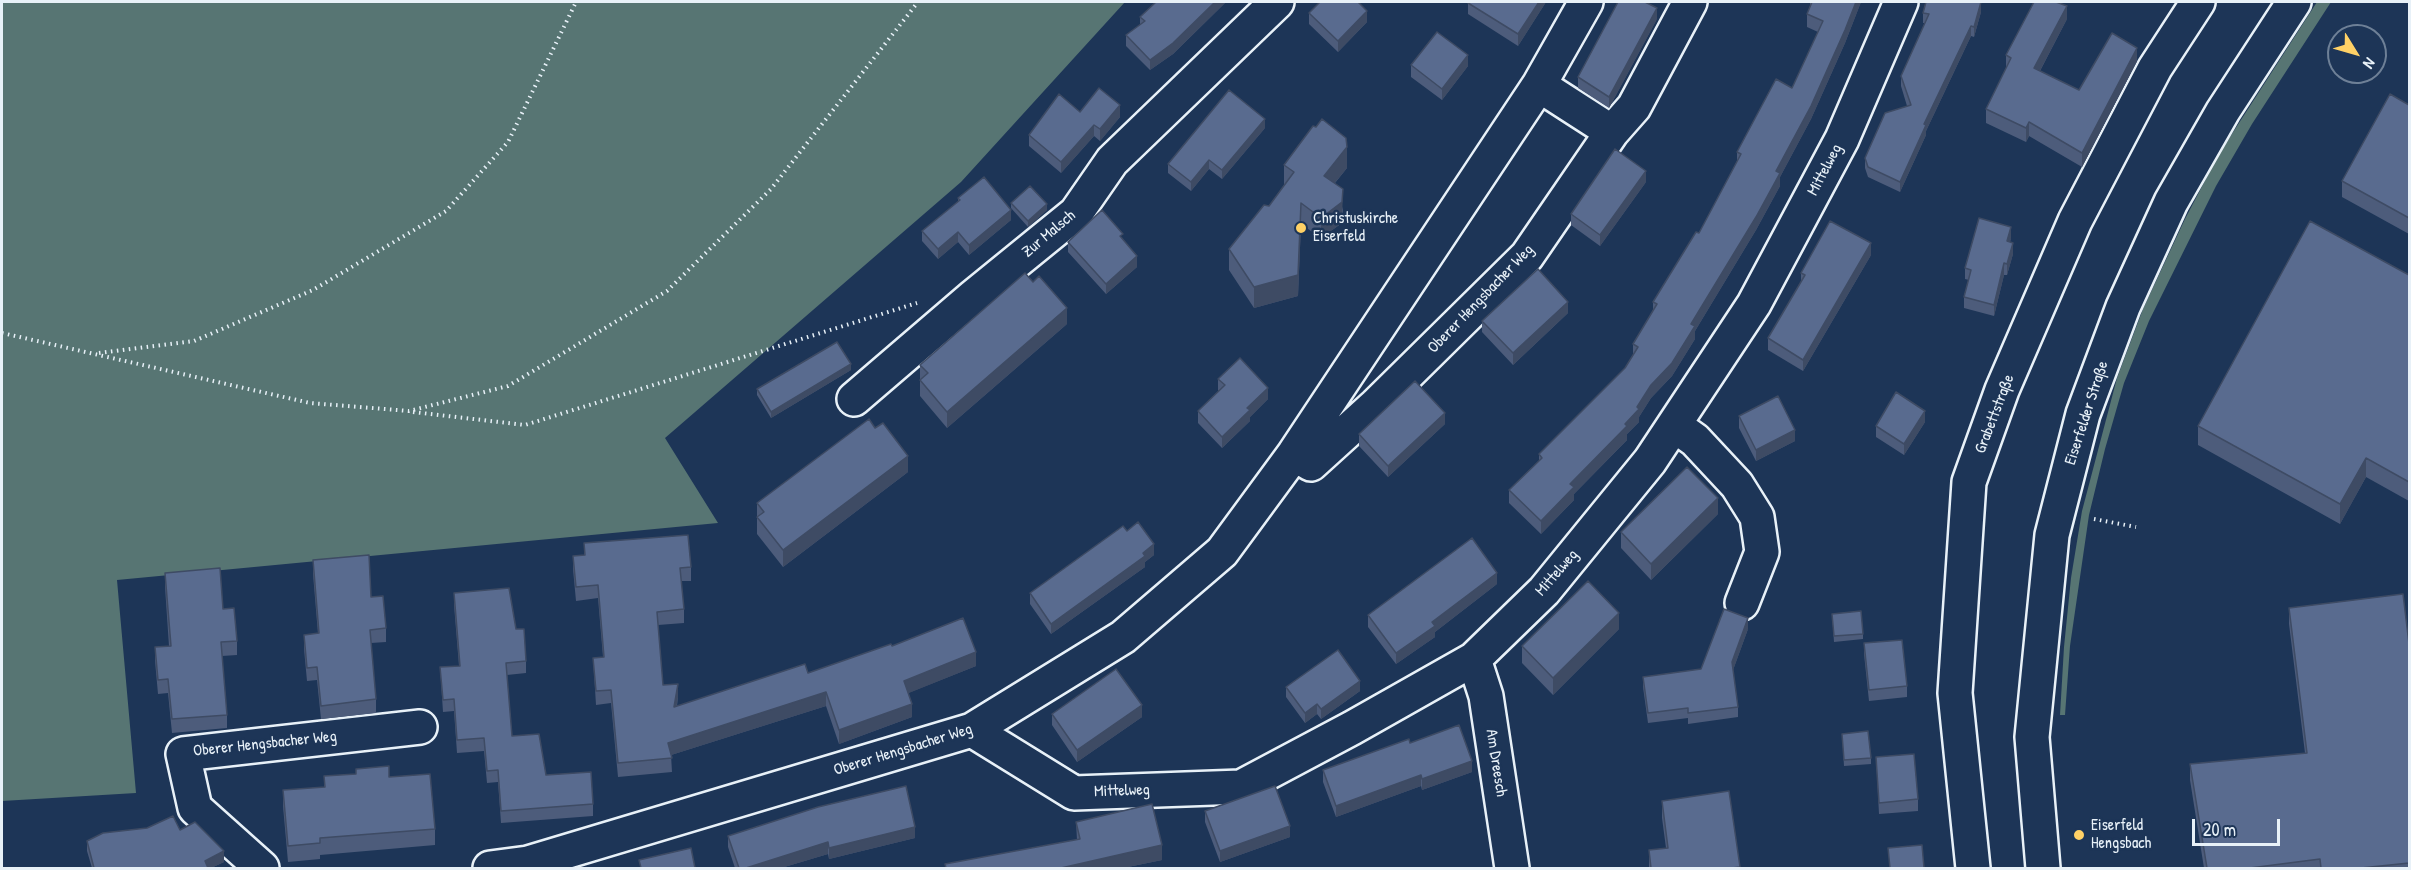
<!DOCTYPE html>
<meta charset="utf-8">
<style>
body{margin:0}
#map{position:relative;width:2411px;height:870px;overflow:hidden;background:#1d3557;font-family:"Patrick Hand",sans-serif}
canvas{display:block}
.frame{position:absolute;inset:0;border:3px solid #e8f1f8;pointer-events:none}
.north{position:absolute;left:2327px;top:24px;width:60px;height:60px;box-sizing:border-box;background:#1d3557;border:2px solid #6e8097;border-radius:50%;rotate:127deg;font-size:16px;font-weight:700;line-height:24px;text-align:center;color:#e8f1f8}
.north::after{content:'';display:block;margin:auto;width:21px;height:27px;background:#ffd166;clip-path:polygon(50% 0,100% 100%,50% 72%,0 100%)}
.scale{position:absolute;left:2192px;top:819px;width:88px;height:27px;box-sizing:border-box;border:3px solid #e8f1f8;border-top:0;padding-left:8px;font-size:18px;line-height:21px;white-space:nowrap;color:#e8f1f8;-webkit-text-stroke:4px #1d3557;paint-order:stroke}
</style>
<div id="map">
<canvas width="2411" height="870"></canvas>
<div class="frame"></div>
<div class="north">N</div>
<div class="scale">20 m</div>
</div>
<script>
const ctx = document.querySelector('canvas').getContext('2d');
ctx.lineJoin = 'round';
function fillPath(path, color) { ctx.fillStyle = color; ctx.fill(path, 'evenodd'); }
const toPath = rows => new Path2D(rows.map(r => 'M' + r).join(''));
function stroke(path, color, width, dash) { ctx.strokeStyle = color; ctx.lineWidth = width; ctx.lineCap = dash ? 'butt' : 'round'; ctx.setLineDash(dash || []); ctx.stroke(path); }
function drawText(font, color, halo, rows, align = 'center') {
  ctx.font = font + ' "Patrick Hand",sans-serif'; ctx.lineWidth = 5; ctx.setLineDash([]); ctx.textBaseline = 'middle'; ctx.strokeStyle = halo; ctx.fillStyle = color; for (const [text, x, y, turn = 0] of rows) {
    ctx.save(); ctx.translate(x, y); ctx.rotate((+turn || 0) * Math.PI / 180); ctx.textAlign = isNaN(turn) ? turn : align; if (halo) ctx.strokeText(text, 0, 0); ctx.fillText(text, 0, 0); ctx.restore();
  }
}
fillPath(toPath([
 [2,2,1125,2,961,182,665,438,718,523,117,580,136,793,2,801],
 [2317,2,2331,2,2252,124,2216,186,2149,321,2124,383,2105,449,2089,515,2070,646,2065,715,2060,715,2064,647,2071,578,2082,511,2117,378,2143,309,2185,219,2219,154]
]), '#577573');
const minor = toPath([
 [1539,85,1612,132],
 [854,399,974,296,1076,213,1112,161,1277,2],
 [1674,425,1695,440,1737,485,1757,517,1762,552,1742,603],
 [1294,454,1311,464,1376,405,1527,256,1612,132,1634,107,1690,2],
 [1474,659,1486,696,1512,868],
 [972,730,1074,793,1241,787,1352,728,1474,659,1544,591,1650,461,1754,304,1842,139,1901,2],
 [262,868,195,808,183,754,420,727],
 [490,868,528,863,972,730,1123,637,1222,552,1294,454,1539,85,1586,2],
 [1973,868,1955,693,1969,482,2002,390,2075,221,2155,68,2198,2]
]);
const major = toPath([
 [2043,868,2032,737,2052,535,2083,414,2123,307,2171,202,2223,111,2294,2]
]);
stroke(minor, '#e8f1f8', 38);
stroke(major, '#e8f1f8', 38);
stroke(toPath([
 [2,333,310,403,409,411,508,386,667,291,771,189,918,2],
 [99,353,194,341,313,290,446,211,508,142,576,2],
 [413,412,525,425,917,303],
 [2094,519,2136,527]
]), '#e8f1f8', 4, [1.5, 4.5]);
stroke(minor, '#1d3557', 33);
stroke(major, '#1d3557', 33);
fillPath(toPath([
 [1156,2,1226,2,1173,54,1150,70,1126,46,1126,35,1140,25,1140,17],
 [1468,2,1546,2,1518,46,1468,14],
 [1810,2,1861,2,1845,43,1811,119,1780,177,1780,186,1756,230,1695,331,1695,339,1672,376,1651,398,1639,417,1639,422,1627,434,1627,440,1574,494,1574,500,1541,534,1509,503,1509,490,1539,461,1539,454,1625,368,1633,355,1633,344,1653,310,1653,302,1699,233,1737,161,1737,152,1792,88,1818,32,1807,27,1807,14,1810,6],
 [1981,12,1974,37,1971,36,1926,131,1926,135,1900,192,1868,177,1865,168,1865,158,1907,106,1901,86,1901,76,1925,23,1923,23,1923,13],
 [1309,13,1367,22,1338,52,1309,24],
 [1657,19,1609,108,1578,88,1578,77],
 [2067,19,2040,71,2079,90,2137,61,2082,167,2029,136,2026,142,1986,123,1986,109,2006,69,2006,55],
 [1411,65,1468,66,1442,100,1411,77],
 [2409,105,2409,234,2342,197,2342,181],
 [1080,112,1120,117,1100,141,1094,136,1061,173,1029,146,1029,135],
 [1265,128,1222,179,1209,169,1191,191,1168,173,1168,164],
 [1284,165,1347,168,1335,183,1343,210,1342,223,1321,238,1301,224,1298,296,1254,308,1229,270,1229,249,1269,206,1284,185],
 [1646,182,1600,246,1571,225,1571,214],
 [958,198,1011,220,969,255,958,242,938,259,922,241,922,231,958,202],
 [1011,203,1047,210,1028,227,1011,208],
 [2011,238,2010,242,2013,254,2007,275,2004,275,1994,316,1964,308,1964,297,1969,280,1965,279,1965,268],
 [1068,242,1137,267,1106,294,1068,252],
 [1871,255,1803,371,1768,350,1768,338,1801,282,1801,273],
 [2409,275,2409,501,2366,477,2340,524,2198,445,2198,426],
 [1568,313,1513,365,1482,332,1482,321],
 [1067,324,947,428,920,396,920,365],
 [851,370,771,418,757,395,757,389],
 [1218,379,1268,399,1250,417,1250,421,1222,448,1198,423,1198,411,1219,391,1218,390],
 [1739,416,1795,441,1756,461,1739,428],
 [1925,422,1904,455,1876,437,1876,426],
 [1445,424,1388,477,1359,446,1359,434],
 [908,472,783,567,757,534,757,503],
 [1718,514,1651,580,1621,548,1621,532],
 [1127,531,1154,555,1145,562,1145,567,1051,634,1030,604,1030,593],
 [584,543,691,567,691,581,681,581,684,609,684,623,658,625,663,685,678,697,677,706,808,673,892,646,976,666,908,693,912,717,839,744,826,706,671,755,672,772,618,777,611,703,596,705,593,658,603,657,598,598,576,601,573,569,573,556,584,555],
 [313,560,371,597,386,628,386,642,371,643,376,699,376,713,321,719,317,680,307,681,304,649,304,635,318,634,313,574],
 [165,573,223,609,237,641,237,655,222,656,227,715,227,728,172,733,168,693,158,694,155,661,155,647,169,646,165,587],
 [1497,584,1435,632,1435,637,1396,664,1368,627,1368,615],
 [454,593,516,629,526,661,526,673,507,675,512,736,546,775,593,804,593,816,501,823,498,782,487,783,484,751,457,753,454,711,443,712,440,667,459,666,454,605],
 [2289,608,2409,644,2409,868,2204,868,2190,780,2190,764,2305,753,2289,624],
 [1832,614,1863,634,1863,639,1834,642],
 [1619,629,1553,695,1522,663,1522,646],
 [1748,629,1733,670,1738,707,1738,717,1688,724,1688,718,1648,723,1643,687,1643,677,1701,669],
 [1864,643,1907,686,1907,697,1869,701,1864,654],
 [1286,687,1360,691,1321,719,1317,714,1305,723,1286,697],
 [1052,714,1142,717,1077,762,1052,725],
 [1842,734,1871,758,1871,764,1844,766],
 [1410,743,1472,772,1422,790,1421,786,1336,817,1323,782,1323,770],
 [1876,757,1918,799,1918,811,1879,814],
 [324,776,389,777,435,829,435,845,320,855,320,859,288,862,283,806,283,790,324,787],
 [1729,791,1740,868,1649,868,1649,850,1666,848,1662,818,1662,801],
 [1205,811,1290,837,1220,862,1205,822],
 [1076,822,1162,860,1123,868,945,868,945,864,1077,840],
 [180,830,224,862,211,868,92,868,87,851,87,841],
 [728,836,915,838,829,859,828,854,781,868,735,868,728,847]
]), '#4d5c7b');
fillPath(toPath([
 [1215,2,1226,2,1173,54,1150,70,1150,60],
 [1539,2,1546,2,1518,46,1518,34],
 [1856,2,1861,2,1845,43,1811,119,1780,177,1780,186,1756,230,1695,331,1695,339,1672,376,1651,398,1639,417,1639,422,1627,434,1627,440,1574,494,1574,500,1541,534,1541,521,1570,484,1625,424,1637,407,1691,324,1776,171],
 [1981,2,1981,12,1974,37,1974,27],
 [2067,6,2067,19,2034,82,2034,68],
 [1657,8,1657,19,1609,108,1609,97],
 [1367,11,1367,22,1338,52,1338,41],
 [1971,26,1971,36,1926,131,1926,135,1900,192,1900,182,1924,124],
 [2137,48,2137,61,2082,167,2082,153],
 [1468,55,1468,66,1442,100,1442,89],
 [1120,105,1120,117,1100,141,1100,129],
 [1265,119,1265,128,1222,179,1222,170],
 [2029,122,2029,136,2026,142,2026,128],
 [1094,125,1094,136,1061,173,1061,162],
 [1347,147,1347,168,1324,196,1324,176],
 [1209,160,1209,169,1191,191,1191,182],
 [1646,171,1646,182,1600,246,1600,235],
 [1343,189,1342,223,1321,238,1321,218],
 [1301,203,1301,224,1298,296,1254,308,1254,287],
 [1047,204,1047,210,1028,227,1028,221],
 [1011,210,1011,220,969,255,969,245],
 [2011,227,2011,238,2007,252,2007,241],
 [958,232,958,242,938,259,938,249],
 [1871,243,1871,255,1803,371,1803,360],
 [2013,243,2013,254,2007,275,2007,264],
 [1137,256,1137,267,1106,294,1106,284],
 [2004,263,2004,275,1994,316,1994,305],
 [1568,302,1568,313,1513,365,1513,353],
 [1067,308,1067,324,947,428,947,412],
 [851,364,851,370,771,418,771,412],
 [1268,388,1268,399,1250,417,1250,421,1222,448,1222,437,1247,408],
 [1925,411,1925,422,1904,455,1904,444],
 [1445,413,1445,424,1388,477,1388,466],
 [1795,430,1795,441,1756,461,1756,450],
 [908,456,908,472,783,567,783,550],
 [2366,458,2366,477,2340,524,2340,504],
 [1718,498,1718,514,1651,580,1651,564],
 [1154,544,1154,555,1145,562,1145,567,1051,634,1051,624],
 [1497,573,1497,584,1435,632,1435,637,1396,664,1396,653,1432,622],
 [1619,613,1619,629,1553,695,1553,678],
 [1748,618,1748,629,1732,673,1732,662],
 [976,652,976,666,904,695,904,681],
 [1360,681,1360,691,1321,719,1321,709],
 [678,684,678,697,674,721,674,707],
 [826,692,826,706,668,756,668,743],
 [912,704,912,717,839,744,839,730],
 [1317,704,1317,714,1305,723,1305,713],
 [1142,705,1142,717,1077,762,1077,750],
 [1472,761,1472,772,1422,790,1422,779],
 [1421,775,1421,786,1336,817,1336,806],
 [1290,826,1290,837,1220,862,1220,851],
 [915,827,915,838,829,859,829,848],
 [828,842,828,854,781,868,746,868],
 [1162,845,1162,860,1123,868,1061,868],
 [224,851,224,862,211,868,205,868,205,861]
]), '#3e4b64');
const building = toPath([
 [1156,2,1215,2,1173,43,1150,60,1126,35,1145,21,1140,17,1156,2],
 [1320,2,1358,2,1367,11,1338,41,1309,13,1320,2],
 [1468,2,1539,2,1518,34,1468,3,1468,2],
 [1618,2,1645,2,1657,8,1609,97,1578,77,1618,2],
 [1812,2,1856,2,1845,30,1811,106,1776,171,1780,173,1756,217,1691,324,1695,326,1672,363,1651,385,1637,407,1639,409,1625,424,1627,426,1570,484,1574,487,1541,521,1509,490,1542,458,1539,454,1625,368,1638,347,1633,344,1657,304,1653,302,1696,232,1699,233,1741,154,1737,152,1776,79,1792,88,1823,21,1807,14,1812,2],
 [1926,2,1981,2,1974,27,1971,26,1924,124,1926,125,1900,182,1868,167,1865,158,1885,113,1911,105,1901,76,1929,14,1923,13,1926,2],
 [2034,2,2056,2,2067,6,2034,68,2079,90,2112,33,2137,48,2082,153,2029,122,2026,128,1986,109,2011,58,2006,55,2034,2],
 [1437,32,1468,55,1442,89,1411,65,1437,32],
 [1099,88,1120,105,1100,129,1094,125,1061,162,1029,135,1059,94,1080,112,1099,88],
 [1229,90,1265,119,1222,170,1209,160,1191,182,1168,164,1229,90],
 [2390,94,2409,105,2409,218,2342,181,2390,94],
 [1322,119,1346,138,1347,147,1324,176,1343,189,1342,202,1321,218,1301,203,1298,275,1254,287,1229,249,1264,205,1269,206,1294,172,1284,165,1313,126,1316,127,1322,119],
 [1615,149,1646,171,1600,235,1571,214,1615,149],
 [984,177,1011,210,969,245,958,232,938,249,922,231,960,200,958,198,984,177],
 [1030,186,1047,204,1028,221,1011,203,1030,186],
 [1102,210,1123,234,1120,236,1137,256,1106,284,1068,242,1102,210],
 [1979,218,2011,227,2007,241,2013,243,2007,264,2004,263,1994,305,1964,297,1971,270,1965,268,1979,218],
 [1830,221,1871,243,1803,360,1768,338,1805,275,1801,273,1830,221],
 [2310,221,2409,275,2409,482,2366,458,2340,504,2198,426,2310,221],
 [1538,269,1568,302,1513,353,1482,321,1538,269],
 [1025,273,1033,282,1039,276,1067,308,947,412,920,380,928,373,920,365,1025,273],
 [837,342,851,364,771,412,757,389,837,342],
 [1240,358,1268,388,1247,408,1250,410,1222,437,1198,411,1225,385,1218,379,1240,358],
 [1415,381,1445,413,1388,466,1359,434,1415,381],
 [1896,392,1925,411,1904,444,1876,426,1896,392],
 [1778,396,1795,430,1756,450,1739,416,1778,396],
 [869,419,875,428,883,423,908,456,783,550,757,517,764,512,757,503,869,419],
 [1687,467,1718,498,1651,564,1621,532,1687,467],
 [1138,522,1154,544,1143,553,1145,556,1051,624,1030,593,1123,526,1127,531,1138,522],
 [688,535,691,567,680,568,684,609,657,612,663,685,678,684,674,707,805,664,808,673,891,644,892,646,963,618,976,652,904,681,912,704,839,730,826,692,668,743,672,758,618,763,611,690,596,691,593,658,604,657,598,585,576,587,573,556,585,555,584,543,688,535],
 [1472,538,1497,573,1432,622,1435,626,1396,653,1368,615,1472,538],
 [369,555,371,597,383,596,386,628,370,630,376,699,321,706,317,667,307,668,304,635,319,633,313,560,369,555],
 [220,568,223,609,234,608,237,641,221,642,227,715,172,719,168,679,158,680,155,647,171,646,165,573,220,568],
 [1588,581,1619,613,1553,678,1522,646,1588,581],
 [509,588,516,629,524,629,526,661,506,663,512,736,539,734,546,775,591,772,593,804,501,811,498,770,487,771,484,738,457,740,454,699,443,700,440,667,460,666,454,593,509,588],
 [2403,594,2409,644,2409,863,2361,868,2321,868,2320,859,2250,868,2207,868,2190,764,2307,753,2289,608,2403,594],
 [1724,609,1748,618,1732,662,1738,707,1688,713,1688,708,1648,713,1643,677,1701,669,1724,609],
 [1861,611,1863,634,1834,636,1832,614,1861,611],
 [1902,640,1907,686,1869,690,1864,643,1902,640],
 [1338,650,1360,681,1321,709,1317,704,1305,713,1286,687,1338,650],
 [1116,669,1142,705,1077,750,1052,714,1116,669],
 [1459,725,1472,761,1422,779,1421,775,1336,806,1323,770,1409,739,1410,743,1459,725],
 [1868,731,1871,758,1844,760,1842,734,1868,731],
 [1914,754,1918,799,1879,803,1876,757,1914,754],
 [389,766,389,777,430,774,435,829,320,838,320,843,288,846,283,790,325,787,324,776,356,774,356,769,389,766],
 [906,786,915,827,829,848,828,842,746,868,739,868,728,836,818,807,906,786],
 [1275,786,1290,826,1220,851,1205,811,1275,786],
 [1729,791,1740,867,1732,868,1651,868,1649,850,1668,848,1662,801,1729,791],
 [1152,804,1162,845,1061,868,946,868,945,864,1080,839,1076,822,1152,804],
 [173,816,180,830,195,822,224,851,205,861,208,868,94,868,87,841,103,833,147,828,173,816],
 [1922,845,1924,868,1890,868,1888,848,1922,845],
 [691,848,695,868,641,868,639,860,691,848]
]);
fillPath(building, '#596b8f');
stroke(building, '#3e4b64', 1.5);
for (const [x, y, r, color] of [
 [1301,228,6,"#ffd166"],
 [2079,835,6,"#ffd166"]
]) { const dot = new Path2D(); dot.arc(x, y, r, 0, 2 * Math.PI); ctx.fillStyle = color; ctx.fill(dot); stroke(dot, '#1d3557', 2); }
drawText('16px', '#e8f1f8', '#1d3557', [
 ["Mittelweg",1825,170,-62],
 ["Zur Malsch",1049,234,-40],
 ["Oberer Hengsbacher Weg",1481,299,-46],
 ["Eiserfelder Straße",2087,413,-72],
 ["Grabettstraße",1995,414,-69],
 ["Mittelweg",1557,573,-49],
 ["Oberer Hengsbacher Weg",265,744,-6],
 ["Oberer Hengsbacher Weg",903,750,-17],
 ["Am Dreesch",1496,763,81],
 ["Mittelweg",1122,791,-2]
]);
drawText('16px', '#e8f1f8', '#1d3557', [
 ["Christuskirche",1313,219],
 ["Eiserfeld",1313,237],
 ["Eiserfeld",2091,826],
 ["Hengsbach",2091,844]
], 'left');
</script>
